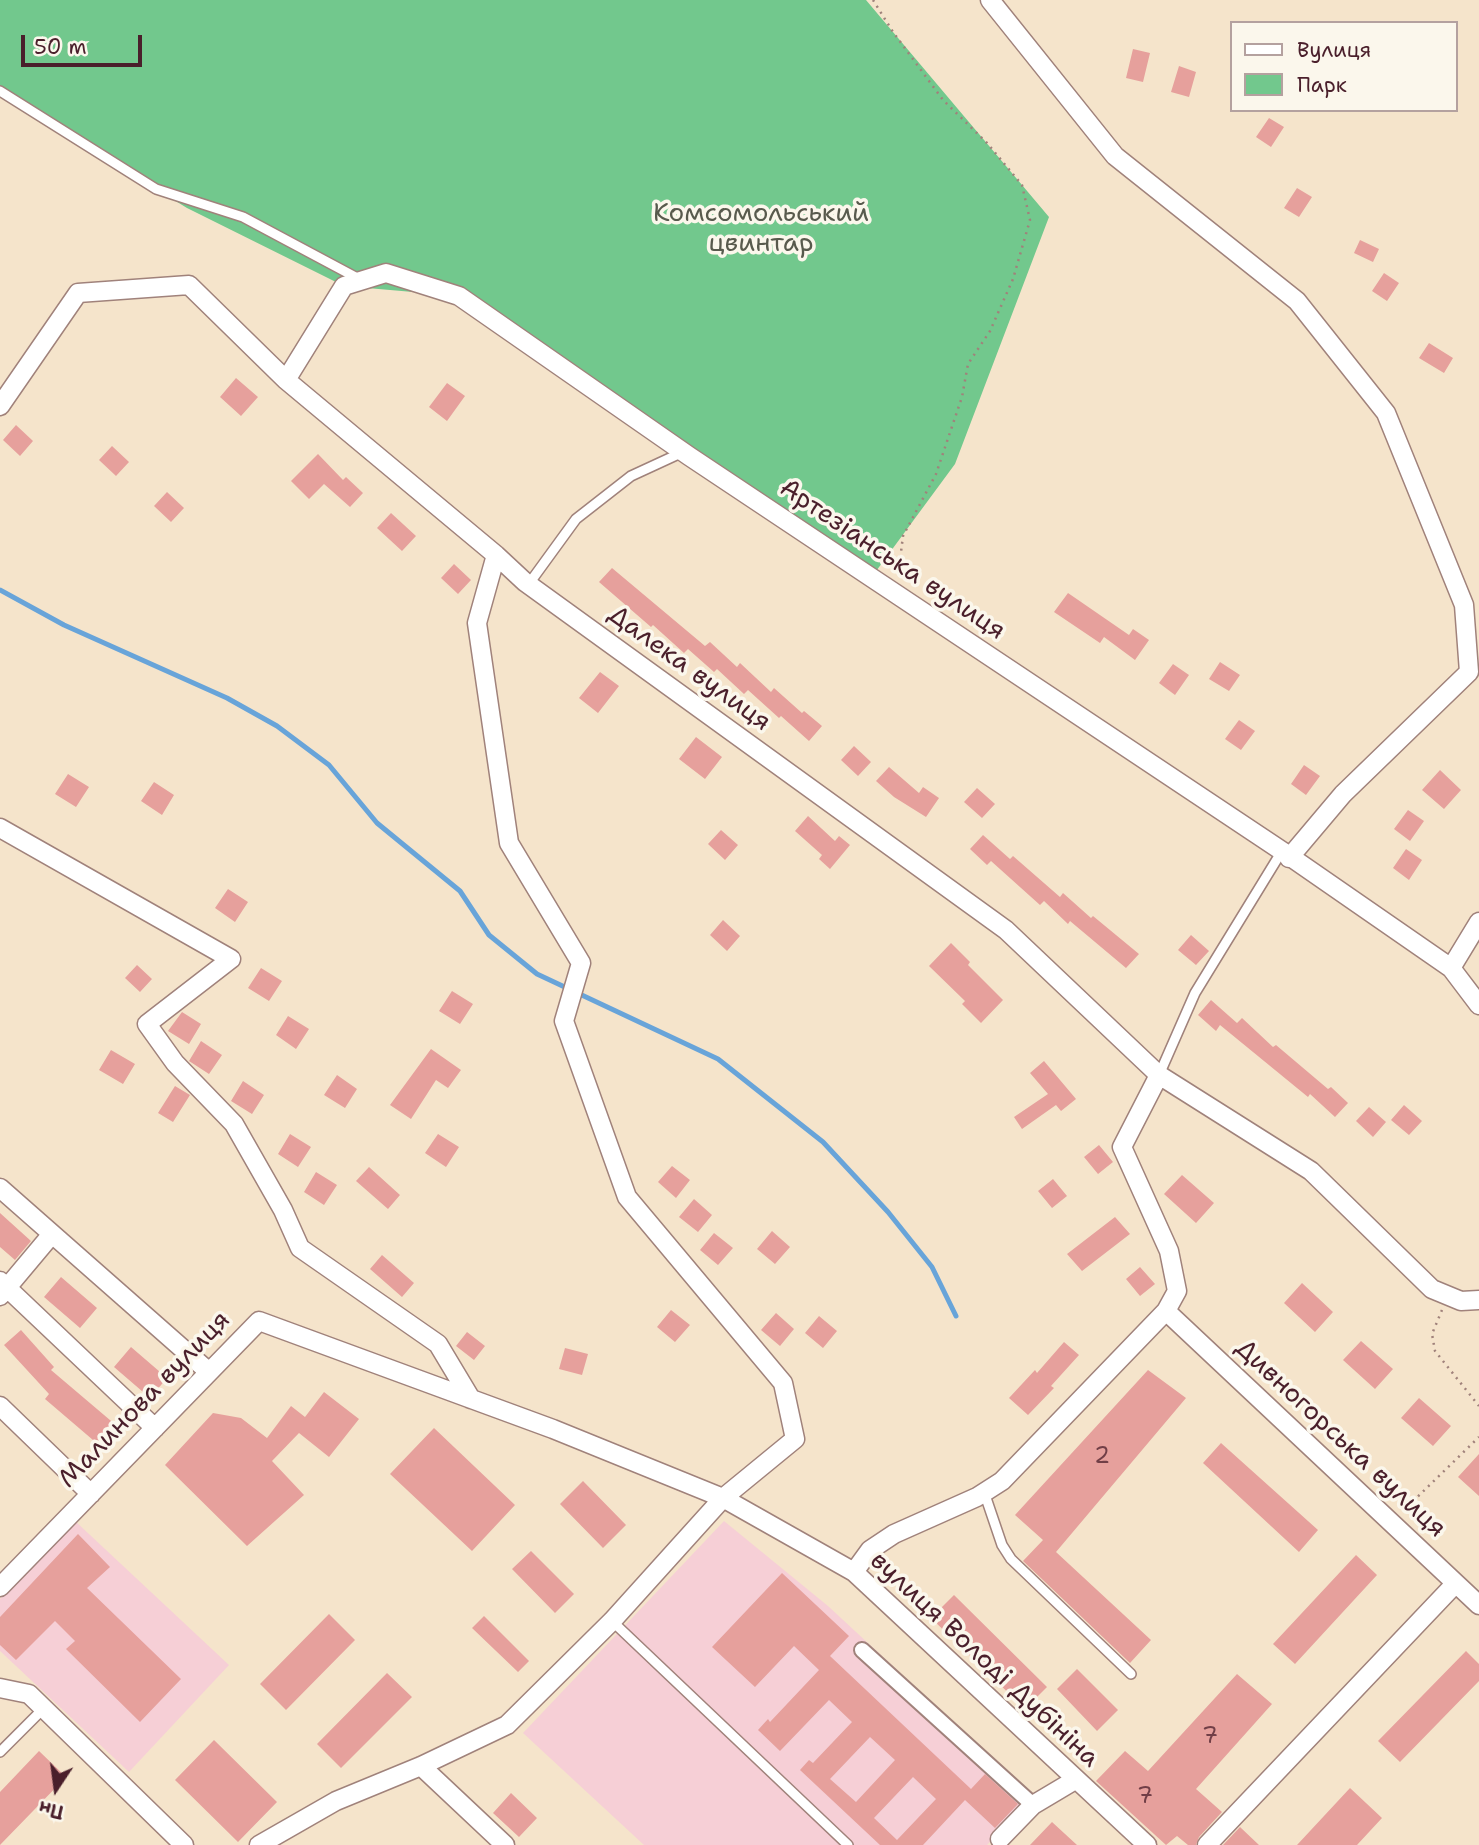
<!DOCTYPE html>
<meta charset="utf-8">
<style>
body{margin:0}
#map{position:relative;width:1479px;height:1845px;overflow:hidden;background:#f5e4cb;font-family:"Shantell Sans",sans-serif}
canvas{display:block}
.legend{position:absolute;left:1230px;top:21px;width:228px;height:91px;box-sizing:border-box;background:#fbf7ec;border:2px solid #b4a19f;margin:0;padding:9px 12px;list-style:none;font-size:21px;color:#4a1f2b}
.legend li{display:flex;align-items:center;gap:14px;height:35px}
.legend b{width:35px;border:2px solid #b4a19f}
.north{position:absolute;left:21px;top:1754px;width:70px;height:70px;-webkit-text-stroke:5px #fbf7ec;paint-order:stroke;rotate:193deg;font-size:19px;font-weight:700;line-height:28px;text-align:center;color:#4a1f2b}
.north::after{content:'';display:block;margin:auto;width:24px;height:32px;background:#4a1f2b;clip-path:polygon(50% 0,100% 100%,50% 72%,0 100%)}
.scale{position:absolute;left:21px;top:35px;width:121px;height:32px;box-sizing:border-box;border:4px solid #4a1f2b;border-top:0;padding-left:9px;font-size:21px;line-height:24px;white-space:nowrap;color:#4a1f2b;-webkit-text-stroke:5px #fbf7ec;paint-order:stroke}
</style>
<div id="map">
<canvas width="1479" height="1845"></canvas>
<ul class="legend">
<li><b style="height:9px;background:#fff"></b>Вулиця</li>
<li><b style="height:19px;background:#72c88d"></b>Парк</li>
</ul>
<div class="north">Пн</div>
<div class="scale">50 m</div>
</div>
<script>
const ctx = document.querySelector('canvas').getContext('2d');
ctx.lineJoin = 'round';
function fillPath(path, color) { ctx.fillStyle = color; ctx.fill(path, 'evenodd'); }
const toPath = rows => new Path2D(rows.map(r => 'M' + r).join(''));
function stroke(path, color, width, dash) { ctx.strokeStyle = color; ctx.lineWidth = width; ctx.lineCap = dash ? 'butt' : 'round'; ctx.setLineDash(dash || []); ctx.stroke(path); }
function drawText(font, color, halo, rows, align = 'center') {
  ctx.font = font + ' "Shantell Sans",sans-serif'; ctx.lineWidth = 7; ctx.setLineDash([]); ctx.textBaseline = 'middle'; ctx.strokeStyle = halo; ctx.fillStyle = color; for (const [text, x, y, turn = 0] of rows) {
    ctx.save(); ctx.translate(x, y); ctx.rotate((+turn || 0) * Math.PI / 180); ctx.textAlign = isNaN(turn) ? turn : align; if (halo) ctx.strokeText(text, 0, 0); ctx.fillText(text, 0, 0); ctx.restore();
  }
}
fillPath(toPath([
 [74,1520,229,1665,129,1772,0,1651,0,1599],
 [724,1521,828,1606,1034,1797,987,1845,644,1845,523,1733]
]), '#f6cfd6');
fillPath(toPath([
 [0,0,866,0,1049,217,955,464,871,578,459,296,344,286,187,208,0,93]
]), '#72c88d');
stroke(toPath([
 [0,590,64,625,227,698,277,726,329,765,377,823,460,891,489,935,537,974,718,1059,823,1142,888,1212,932,1267,956,1316]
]), '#68a4d9', 5);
fillPath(toPath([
 [1133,49,1150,53,1143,82,1126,78],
 [1179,66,1196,72,1189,97,1171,92],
 [1269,118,1284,127,1271,147,1256,137],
 [1297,188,1312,197,1299,217,1284,208],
 [1360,240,1379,249,1373,262,1354,253],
 [1384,273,1399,283,1387,301,1372,291],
 [1429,343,1453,358,1444,373,1419,358],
 [236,378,258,397,241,416,220,397],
 [447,383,465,396,447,421,429,407],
 [16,425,33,441,20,456,3,440],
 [112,446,129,462,116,476,99,460],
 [318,454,343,480,346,477,363,493,350,507,324,484,309,499,291,481],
 [167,492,184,508,171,522,154,506],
 [391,513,416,536,402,551,377,528],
 [454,564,471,580,458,594,441,578],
 [612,568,705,646,710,642,737,667,740,663,771,692,774,688,802,713,804,711,822,726,809,741,781,716,779,718,748,690,744,694,717,669,714,672,688,649,684,653,653,625,651,627,599,582],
 [1068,593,1129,635,1133,629,1149,640,1135,660,1104,637,1100,643,1054,612],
 [1220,662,1240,675,1229,691,1209,679],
 [1173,664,1189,675,1175,695,1159,683],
 [600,672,619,686,598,713,579,698],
 [1239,720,1255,731,1241,750,1225,739],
 [696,737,722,757,705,779,679,759],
 [854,746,871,762,858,776,841,760],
 [1304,765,1320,776,1306,795,1291,784],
 [889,767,919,793,923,787,939,798,926,817,894,797,876,781],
 [1440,770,1461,790,1444,809,1422,790],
 [68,774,89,787,76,807,55,794],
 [154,782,174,795,162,815,141,801],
 [977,788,995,804,982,818,964,802],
 [1408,810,1424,821,1410,841,1394,829],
 [808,816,835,841,839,836,850,845,830,869,819,859,822,855,795,831],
 [721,830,738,845,725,860,708,844],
 [983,835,1010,859,1013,856,1060,897,1063,893,1091,918,1093,916,1139,954,1126,968,1070,921,1068,924,1044,901,1040,905,991,861,987,865,970,849],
 [1406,849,1422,860,1409,880,1393,868],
 [228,889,248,902,235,922,215,908],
 [723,920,740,936,727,951,710,935],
 [1191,935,1209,951,1196,965,1178,950],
 [951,943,970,962,968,965,1003,1000,981,1023,962,1004,965,1001,929,966],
 [137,965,152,979,140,992,125,978],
 [261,968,282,981,269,1001,248,988],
 [452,991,473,1004,460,1024,439,1011],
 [1211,1000,1237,1023,1242,1018,1273,1047,1276,1045,1328,1089,1331,1087,1348,1103,1335,1117,1310,1094,1308,1097,1220,1025,1216,1031,1198,1015],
 [182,1012,201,1024,189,1044,168,1031],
 [288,1016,309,1029,296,1049,276,1035],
 [201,1041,222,1055,209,1074,189,1061],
 [431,1049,461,1070,448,1088,436,1080,411,1119,390,1105],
 [111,1050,135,1064,123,1084,99,1070],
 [1044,1061,1076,1099,1061,1111,1056,1105,1022,1129,1014,1117,1048,1094,1030,1073],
 [337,1075,357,1089,345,1108,324,1095],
 [243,1081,264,1095,252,1114,231,1101],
 [175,1086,190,1095,173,1122,158,1113],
 [1404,1105,1422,1121,1409,1135,1391,1120],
 [1369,1107,1386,1122,1373,1137,1356,1121],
 [290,1134,311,1147,298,1167,278,1154],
 [438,1134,459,1147,446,1167,425,1153],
 [1099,1145,1113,1162,1098,1174,1084,1157],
 [672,1166,690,1180,676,1198,658,1182],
 [369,1167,400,1195,388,1209,356,1181],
 [316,1172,337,1185,324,1205,304,1192],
 [1182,1175,1214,1203,1196,1223,1164,1194],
 [1053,1179,1067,1196,1052,1208,1038,1191],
 [694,1199,712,1215,698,1232,679,1217],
 [0,1213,31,1241,15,1260,0,1247],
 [1115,1217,1130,1234,1082,1271,1067,1254],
 [772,1231,790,1247,775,1264,757,1249],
 [714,1233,733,1248,718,1265,700,1250],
 [382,1255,414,1283,402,1297,370,1269],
 [1140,1267,1155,1284,1140,1296,1126,1279],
 [61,1277,97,1308,80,1328,44,1297],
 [1302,1283,1333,1312,1315,1332,1284,1303],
 [671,1310,690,1325,675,1342,657,1327],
 [776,1313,794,1329,780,1346,761,1330],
 [819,1316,837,1331,823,1348,805,1333],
 [21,1330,54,1367,51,1370,117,1426,100,1446,45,1399,49,1394,4,1345],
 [467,1332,485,1346,474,1360,456,1346],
 [1361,1341,1393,1369,1375,1389,1343,1360],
 [1064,1342,1079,1355,1051,1386,1054,1388,1028,1415,1009,1398,1035,1370,1037,1373],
 [131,1347,167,1378,150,1398,114,1367],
 [565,1348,588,1354,582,1375,559,1369],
 [1148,1370,1186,1398,1056,1552,1151,1640,1130,1663,1023,1561,1043,1540,1015,1515],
 [324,1392,359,1419,329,1457,299,1433,272,1461,304,1495,247,1546,165,1465,213,1413,241,1418,267,1438,291,1406,305,1417],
 [1419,1398,1451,1426,1433,1446,1401,1418],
 [434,1428,515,1505,472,1551,390,1474],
 [1221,1443,1318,1530,1299,1552,1203,1463],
 [1479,1454,1479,1496,1458,1477],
 [583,1481,626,1525,603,1548,560,1504],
 [78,1534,110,1567,87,1588,181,1679,140,1722,66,1649,75,1641,55,1621,16,1660,0,1645,0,1617],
 [531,1551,574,1594,555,1613,512,1569],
 [1356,1555,1377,1575,1295,1664,1273,1644],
 [782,1573,849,1636,830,1656,971,1789,985,1774,1018,1804,995,1828,965,1800,923,1845,880,1845,800,1770,809,1760,813,1763,852,1722,829,1700,780,1751,758,1730,768,1719,770,1722,819,1670,794,1646,755,1687,712,1647],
 [870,1737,895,1760,856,1802,830,1779],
 [913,1777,936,1799,897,1840,874,1818],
 [954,1595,1047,1687,1025,1709,931,1618],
 [329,1614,355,1640,286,1710,260,1684],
 [484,1616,529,1661,518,1672,472,1628],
 [1466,1651,1479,1664,1479,1681,1400,1762,1378,1741],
 [1077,1669,1118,1710,1097,1731,1057,1689],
 [387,1673,412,1697,341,1768,317,1744],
 [1237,1674,1272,1704,1196,1789,1222,1812,1199,1837,1196,1845,1188,1845,1177,1836,1166,1845,1096,1781,1125,1751,1148,1771],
 [214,1740,277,1802,238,1842,175,1780],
 [39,1751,66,1777,0,1845,0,1792],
 [1350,1788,1382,1818,1357,1845,1297,1845],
 [511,1793,537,1818,519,1837,493,1813],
 [1052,1822,1077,1845,1030,1845],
 [1240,1827,1259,1845,1223,1845]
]), '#e6a09c');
const service = toPath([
 [0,91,156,189,243,217,361,280],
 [528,585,576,519,631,476,683,452],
 [1159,1075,1195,993,1282,851],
 [984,1492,1002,1545,1011,1559,1131,1674],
 [612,1621,848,1845],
 [0,1752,43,1709]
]);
const pedestrian = toPath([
 [862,1650,1033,1805]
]);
const minor = toPath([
 [990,0,1115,156,1297,301,1386,413,1464,605,1469,672,1343,794,1289,858],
 [286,380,344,286,386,273,459,296,689,456,1282,851,1451,968,1479,1005],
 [0,406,78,293,189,285,286,380,496,555,525,582,1006,930,1159,1075,1311,1171,1432,1289,1461,1301,1479,1300],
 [0,828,231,959,147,1024,175,1063,234,1124,283,1210,300,1248,438,1344,471,1399],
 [1451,968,1479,922],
 [0,1188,209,1372],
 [0,1281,155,1428],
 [0,1296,52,1234],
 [1166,1311,1479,1605],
 [0,1406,91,1494],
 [854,1572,870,1550,894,1534,977,1497,1002,1481,1166,1311,1177,1291,1169,1251,1122,1147,1159,1075],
 [0,1587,259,1321,553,1429,723,1498,854,1572,1147,1845],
 [0,1688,29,1694,184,1845],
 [421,1766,505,1845],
 [1000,1839,1033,1805,1075,1780],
 [259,1845,336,1801,421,1766,507,1725,612,1621,723,1498,795,1439,783,1383,627,1197,564,1021,581,963,509,843,477,623,496,555],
 [1207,1845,1455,1584]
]);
stroke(service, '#a0827b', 12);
stroke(pedestrian, '#a0827b', 18);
stroke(minor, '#a0827b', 21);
stroke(toPath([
 [873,0,893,32,943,100,987,143,1022,185,1030,220,1013,279,990,331,968,364,962,397,936,474,903,536,898,576],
 [1442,1310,1432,1334,1435,1351,1479,1406],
 [1403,1511,1479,1437]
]), '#a0827b', 2.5, [2, 5]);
stroke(service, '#fff', 9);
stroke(pedestrian, '#fff', 14);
stroke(minor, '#fff', 18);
drawText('23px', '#713f47', null, [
 ["2",1102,1457],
 ["7",1210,1737],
 ["7",1145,1797]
]);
drawText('26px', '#585a4d', '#fbf7ec', [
 ["Комсомольський",761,214],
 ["цвинтар",761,244]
]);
drawText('26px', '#4a1f2b', '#fbf7ec', [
 ["Артезіанська вулиця",892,560,34],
 ["Далека вулиця",689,669,36],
 ["Малинова вулиця",145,1400,-46],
 ["Дивногорська вулиця",1340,1439,43],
 ["вулиця Володі Дубініна",984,1660,43]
]);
</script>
